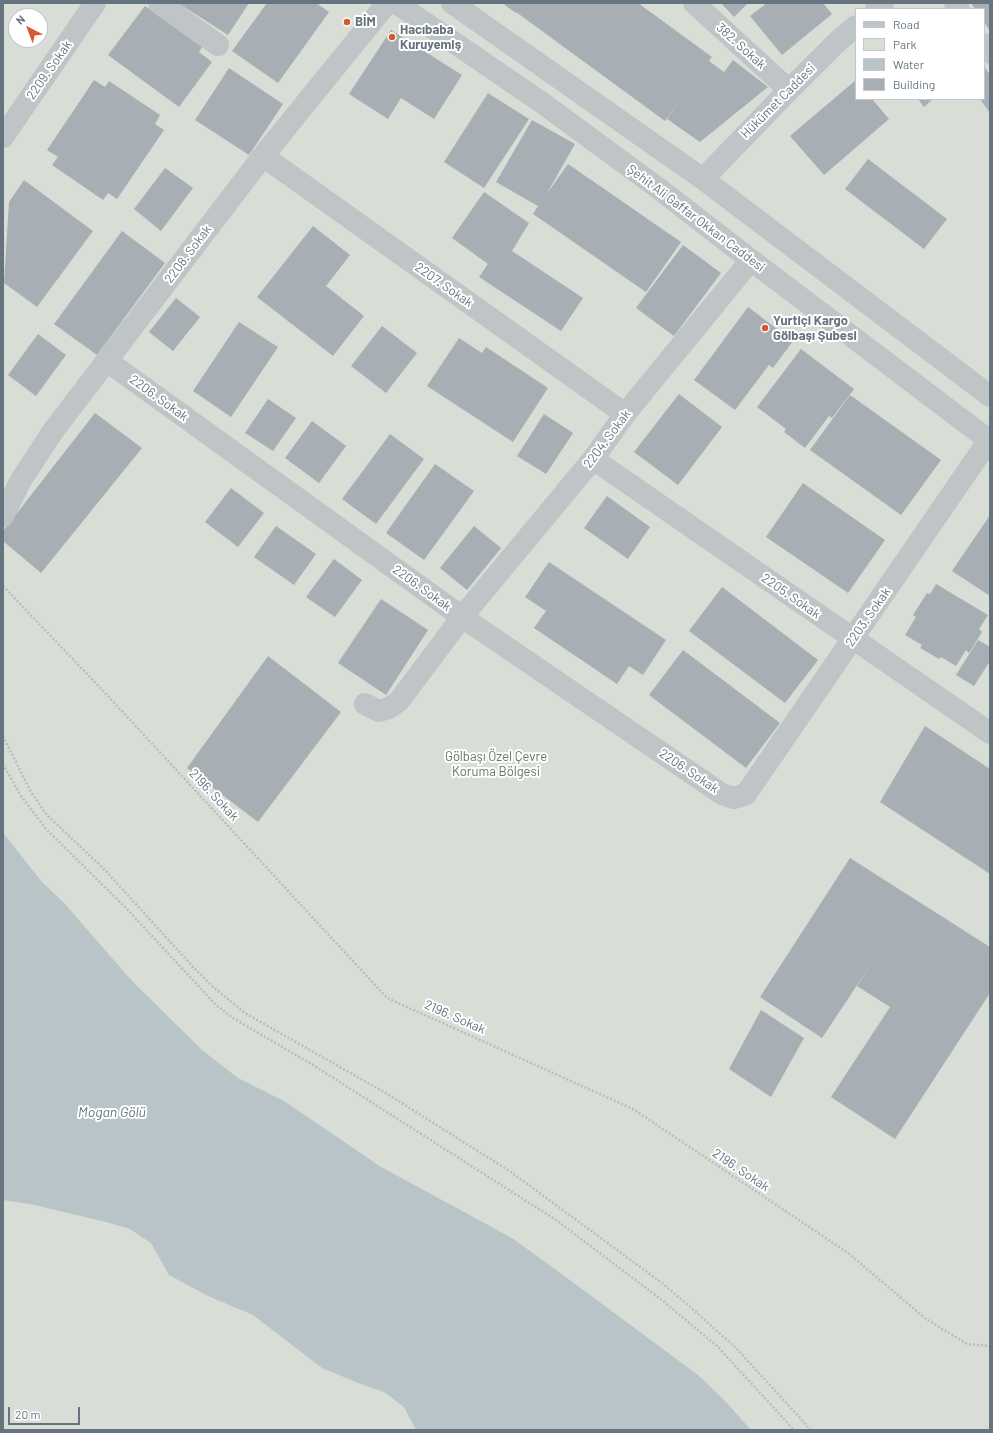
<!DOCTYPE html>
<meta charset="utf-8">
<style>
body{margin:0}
#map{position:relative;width:993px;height:1433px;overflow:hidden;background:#f8f8f5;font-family:Barlow,sans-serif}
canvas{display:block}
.frame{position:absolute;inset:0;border:4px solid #65747f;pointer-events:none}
.legend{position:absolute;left:855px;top:8px;width:130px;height:92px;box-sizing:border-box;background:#fff;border:1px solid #c1c7cc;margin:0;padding:5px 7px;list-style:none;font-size:12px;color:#65747f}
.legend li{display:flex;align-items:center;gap:8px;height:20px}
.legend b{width:20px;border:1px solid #c1c7cc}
.north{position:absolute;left:8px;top:8px;width:40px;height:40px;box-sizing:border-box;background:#fff;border:1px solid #c1c7cc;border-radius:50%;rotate:318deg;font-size:11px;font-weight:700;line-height:16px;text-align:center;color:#65747f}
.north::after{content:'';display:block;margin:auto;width:14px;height:18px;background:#d95834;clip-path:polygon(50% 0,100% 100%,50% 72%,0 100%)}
.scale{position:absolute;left:8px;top:1407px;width:72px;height:18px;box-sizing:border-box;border:2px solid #65747f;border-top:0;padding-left:5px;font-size:12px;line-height:14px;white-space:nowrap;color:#65747f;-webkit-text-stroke:3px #fff;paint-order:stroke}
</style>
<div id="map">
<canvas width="993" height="1433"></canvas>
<div class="frame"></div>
<ul class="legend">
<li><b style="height:5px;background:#bfc4c7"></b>Road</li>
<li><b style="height:11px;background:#d8ddd5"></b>Park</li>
<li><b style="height:11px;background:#b9c4c8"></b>Water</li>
<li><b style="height:11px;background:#a7afb5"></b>Building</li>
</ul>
<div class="north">N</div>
<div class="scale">20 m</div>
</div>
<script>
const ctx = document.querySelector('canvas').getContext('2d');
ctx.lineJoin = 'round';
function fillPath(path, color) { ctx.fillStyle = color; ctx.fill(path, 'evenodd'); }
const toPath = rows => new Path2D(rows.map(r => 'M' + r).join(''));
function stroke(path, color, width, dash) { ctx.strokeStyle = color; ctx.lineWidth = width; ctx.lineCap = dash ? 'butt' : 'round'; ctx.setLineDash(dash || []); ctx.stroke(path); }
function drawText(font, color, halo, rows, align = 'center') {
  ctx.font = font + ' Barlow,sans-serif'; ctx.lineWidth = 4; ctx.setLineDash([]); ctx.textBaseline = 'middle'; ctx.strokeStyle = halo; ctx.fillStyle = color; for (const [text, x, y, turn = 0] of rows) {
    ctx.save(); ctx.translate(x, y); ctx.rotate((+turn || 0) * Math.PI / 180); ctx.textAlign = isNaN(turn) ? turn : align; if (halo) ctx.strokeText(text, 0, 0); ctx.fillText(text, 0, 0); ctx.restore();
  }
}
fillPath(toPath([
 [3,3,990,3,990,1430,3,1430],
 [856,9,984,9,984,99,856,99],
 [16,16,40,16,40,40,16,40]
]), '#d8ddd5');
fillPath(toPath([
 [3,833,42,882,64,903,132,981,202,1050,238,1078,284,1101,381,1167,512,1238,563,1275,698,1375,726,1402,751,1430,416,1430,404,1407,384,1392,358,1383,322,1368,253,1315,208,1296,169,1275,151,1243,130,1229,106,1222,30,1204,3,1200]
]), '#b9c4c8');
fillPath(toPath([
 [178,3,249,3,228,35],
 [267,3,316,3,329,12,278,83,232,51],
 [502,3,638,3,712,57,709,61,724,72,733,60,768,87,700,142,667,119,685,93,665,121,516,12,516,13],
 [721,3,748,3,734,17],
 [767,3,823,3,832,14,782,55,750,16],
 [971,3,990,3,990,31,984,22,984,9,975,9],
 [145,6,202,47,199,52,212,62,179,107,108,55],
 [391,30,462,75,434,119,401,98,388,119,349,94],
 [984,66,990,75,990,113,980,99,984,99],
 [229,68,283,104,249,155,195,120],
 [94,80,105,87,109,81,160,115,155,124,164,130,117,199,108,193,103,200,52,165,58,157,47,150],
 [856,80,856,99,872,99,889,119,824,175,790,136],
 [488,93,529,119,484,188,444,162],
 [918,99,933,99,924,107],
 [532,120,575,144,546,195,568,164,681,242,646,292,533,214,538,206,496,182],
 [868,159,947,219,924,249,845,189],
 [165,168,193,188,161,231,134,209],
 [24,180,93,231,37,307,4,283,9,202],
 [484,192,529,223,512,251,583,298,561,331,479,277,488,264,452,238],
 [313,226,350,255,326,286,364,316,333,356,257,297],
 [122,231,165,263,97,355,54,324],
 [683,245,721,273,674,336,636,308],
 [176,298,200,317,173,351,149,332],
 [748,307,793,341,773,368,769,365,735,410,694,380],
 [239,322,278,347,231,417,193,391],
 [382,326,417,353,386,393,351,366],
 [38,334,66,355,36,396,8,375],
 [459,338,482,353,486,347,548,388,513,442,427,386],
 [801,349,854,389,832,418,829,416,805,448,784,432,786,429,757,407],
 [679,394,722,427,678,485,634,452],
 [850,395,941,460,901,515,810,450],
 [268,399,296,418,273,451,245,433],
 [95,413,142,448,41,573,3,541,3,531],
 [544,414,573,433,546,474,517,456],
 [312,421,346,446,319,483,285,458],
 [390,434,424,459,376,524,342,499],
 [435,464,474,491,424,560,386,533],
 [803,483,885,540,848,593,766,537],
 [231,488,264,513,238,547,205,522],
 [607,496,650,527,628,559,584,528],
 [990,515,990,596,952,571],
 [276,526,316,554,294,585,254,557],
 [474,526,501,548,467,590,440,568],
 [334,559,362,580,335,617,306,597],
 [549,562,666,640,643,675,629,666,617,684,534,628,546,611,525,597],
 [936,584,988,615,979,629,982,632,969,653,966,650,956,666,941,657,939,659,920,648,922,645,905,635,916,617,913,615,927,593,930,594],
 [722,587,818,660,785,703,689,631],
 [381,599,428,630,386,695,338,663],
 [978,640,990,647,990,661,974,686,956,675],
 [683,650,780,723,746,768,649,695],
 [268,656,341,712,258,822,187,768],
 [925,726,990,769,990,874,880,802],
 [850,858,990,947,990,993,895,1139,831,1097,890,1007,857,986,873,961,822,1038,760,997],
 [761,1010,804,1038,771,1097,729,1069]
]), '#a7afb5');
stroke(toPath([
 [3,586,107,695,387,998,633,1109,848,1253,926,1319,967,1344,990,1346],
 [3,736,31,792,47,815,106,871,193,967,212,986,245,1013,389,1095,511,1172,662,1283,696,1312,737,1349,811,1430],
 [3,764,21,796,46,829,126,908,216,1005,233,1018,313,1065,556,1220,663,1301,717,1346,794,1430]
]), '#babdbf', 2.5, [2, 2]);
stroke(toPath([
 [159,3,218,45],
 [396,3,541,102,658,188,751,260,990,441],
 [452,3,703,179,990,396],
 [694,3,789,90],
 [955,3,959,9],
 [876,9,883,3],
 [984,44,990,53],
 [3,137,95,3],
 [263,156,625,414],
 [703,179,789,90,836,43,856,26],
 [107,361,462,617,722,794,734,798,746,794,989,440],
 [593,459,990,733],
 [3,516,21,480,53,431,263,156,387,3],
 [365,704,379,711,389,708,399,701,462,617,593,459,625,414,751,260]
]), '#bfc4c7', 22);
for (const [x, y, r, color] of [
 [347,22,4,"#d95834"],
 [392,37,4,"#d95834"],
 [765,328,4,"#d95834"]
]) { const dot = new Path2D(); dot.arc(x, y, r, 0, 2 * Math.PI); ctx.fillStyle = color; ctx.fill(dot); stroke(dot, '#fff', 1.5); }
drawText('bold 13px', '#65747f', '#fff', [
 ["BİM",355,22],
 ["Hacıbaba",400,30],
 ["Kuruyemiş",400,45],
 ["Yurtiçi Kargo",773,321],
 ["Gölbaşı Şubesi",773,336]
], 'left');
drawText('13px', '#65747f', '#fff', [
 ["382. Sokak",741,46,42],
 ["2209. Sokak",49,70,-55],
 ["Hükümet Caddesi",778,101,-45],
 ["Şehit Ali Gaffar Okkan Caddesi",696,218,37],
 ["2208. Sokak",188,254,-53],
 ["2207. Sokak",444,285,35],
 ["2206. Sokak",159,398,36],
 ["2204. Sokak",607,439,-53],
 ["2206. Sokak",422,588,36],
 ["2205. Sokak",791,596,35],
 ["2203. Sokak",868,617,-55],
 ["2206. Sokak",689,771,34],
 ["2196. Sokak",214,795,47],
 ["2196. Sokak",455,1017,24],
 ["2196. Sokak",741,1170,34]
]);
drawText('13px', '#677763', '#fff', [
 ["Gölbaşı Özel Çevre",496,757],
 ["Koruma Bölgesi",496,772]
]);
drawText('italic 14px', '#647980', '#fff', [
 ["Mogan Gölü",112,1112]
]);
</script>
